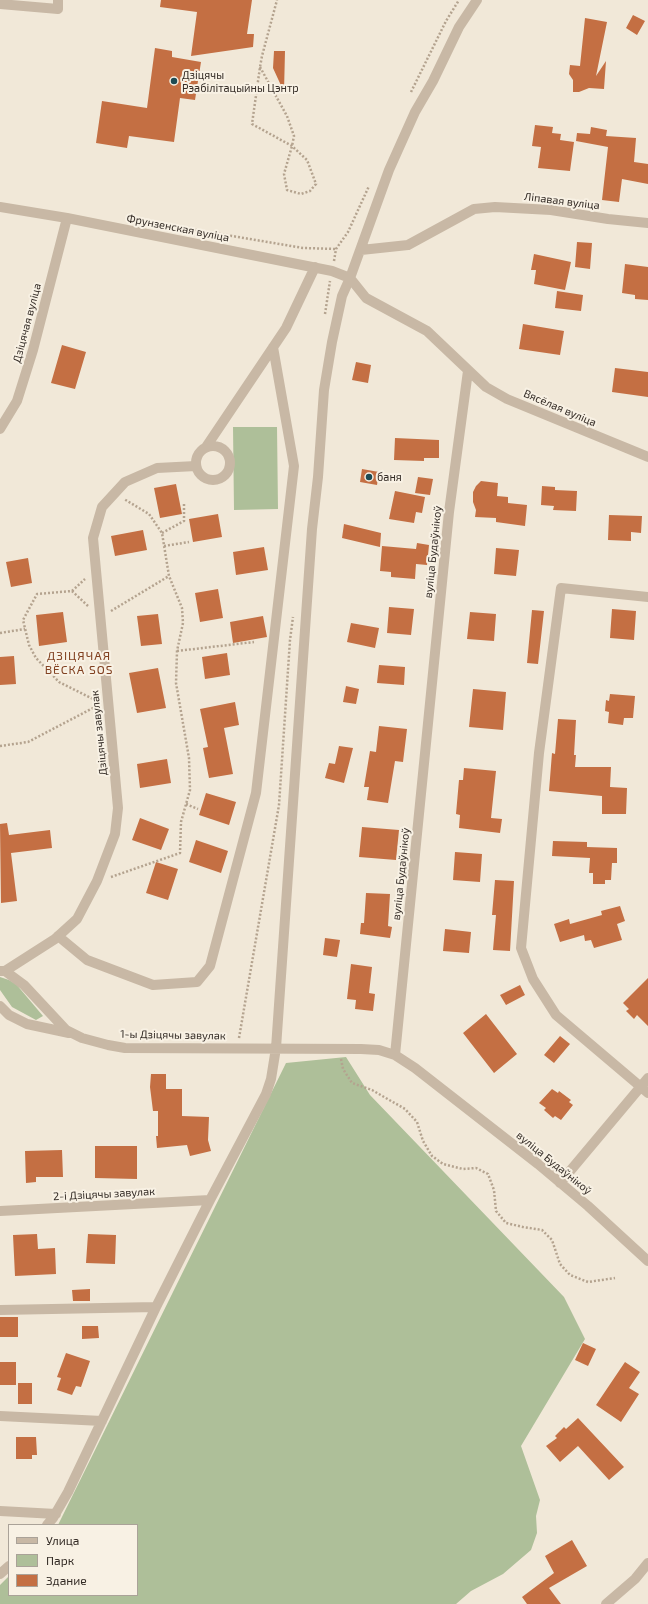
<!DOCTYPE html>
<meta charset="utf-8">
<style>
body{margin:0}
#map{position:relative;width:648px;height:1604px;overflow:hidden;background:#f1e8d8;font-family:"Exo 2",sans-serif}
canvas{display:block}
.legend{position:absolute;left:8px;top:1524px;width:130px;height:72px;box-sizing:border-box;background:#f8f1e4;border:1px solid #aaa298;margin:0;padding:5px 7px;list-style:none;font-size:12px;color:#342c26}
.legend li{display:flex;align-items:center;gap:8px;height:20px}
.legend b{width:20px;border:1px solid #aaa298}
</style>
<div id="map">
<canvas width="648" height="1604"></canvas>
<ul class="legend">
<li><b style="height:5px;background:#c8b8a5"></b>Улица</li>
<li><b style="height:11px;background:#aebf99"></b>Парк</li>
<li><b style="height:11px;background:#c46f43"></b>Здание</li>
</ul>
</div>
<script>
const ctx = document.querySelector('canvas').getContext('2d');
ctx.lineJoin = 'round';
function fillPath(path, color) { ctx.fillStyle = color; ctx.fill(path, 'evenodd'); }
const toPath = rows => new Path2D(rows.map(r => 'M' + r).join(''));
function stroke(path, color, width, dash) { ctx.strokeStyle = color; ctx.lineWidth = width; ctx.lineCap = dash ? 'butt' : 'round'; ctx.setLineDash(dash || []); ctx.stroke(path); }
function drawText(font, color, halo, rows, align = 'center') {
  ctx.font = font + ' "Exo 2",sans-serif'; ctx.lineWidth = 4; ctx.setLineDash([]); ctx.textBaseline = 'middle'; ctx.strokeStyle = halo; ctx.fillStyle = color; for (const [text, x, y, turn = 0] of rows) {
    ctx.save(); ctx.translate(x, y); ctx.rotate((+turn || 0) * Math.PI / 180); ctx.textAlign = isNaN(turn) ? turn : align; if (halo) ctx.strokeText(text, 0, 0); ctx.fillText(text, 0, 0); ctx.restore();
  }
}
fillPath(toPath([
 [233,427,277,427,278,509,234,510],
 [0,977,9,980,16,984,43,1016,36,1020,12,1007,0,990],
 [346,1057,370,1095,564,1297,585,1339,521,1446,540,1500,536,1516,537,1533,531,1550,503,1574,471,1591,456,1604,0,1604,0,1585,9,1576,9,1595,137,1595,137,1525,58,1525,286,1063]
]), '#aebf99');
fillPath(toPath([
 [161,0,252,0,247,34,254,34,253,47,191,56,197,12,160,7],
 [633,15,645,21,637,35,626,28],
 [585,18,607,22,596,76,606,61,604,89,589,88,579,92,573,92,573,80,569,74,570,65,580,66],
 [155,48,172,51,172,57,201,62,195,100,180,98,174,142,129,136,127,148,96,143,102,101,147,108],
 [274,51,285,51,284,92,273,68],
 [535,125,553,127,552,133,561,134,560,140,574,142,570,171,538,168,541,147,532,146],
 [591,127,607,130,606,136,636,138,634,162,648,164,648,184,622,179,619,202,602,200,608,147,576,141,577,133,590,134],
 [577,242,592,243,590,269,575,267],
 [534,254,571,262,565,290,534,284,536,270,531,270],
 [625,264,648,267,648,300,635,299,635,295,622,293],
 [557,291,583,295,581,311,555,308],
 [523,324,564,331,560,355,519,349],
 [62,345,86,352,75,389,51,383],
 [356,362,371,365,368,383,352,380],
 [615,368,648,372,648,397,612,392],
 [395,438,439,440,439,458,424,458,424,461,394,460],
 [362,469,379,472,377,485,360,482],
 [418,477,433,479,430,495,415,493],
 [481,481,498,483,497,496,508,497,508,503,527,505,525,526,496,522,496,518,475,517,476,510,473,502,473,492,476,486],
 [176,484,182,514,160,518,154,488],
 [542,486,555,487,555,490,577,491,576,511,553,510,554,506,541,505],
 [395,491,425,497,422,513,416,512,414,523,389,519],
 [218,514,222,537,193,542,189,519],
 [609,515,642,516,641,533,631,532,631,541,608,540],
 [344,524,381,533,380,547,342,538],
 [143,530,147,550,115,556,111,536],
 [417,543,429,545,427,565,416,564,415,579,391,577,391,572,380,571,382,546,416,549],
 [264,547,268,570,236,575,233,552],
 [496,548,519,550,516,576,494,574],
 [28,558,32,583,11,587,6,562],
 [218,589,223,618,200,622,195,593],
 [389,607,414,609,411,635,387,633],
 [612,609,636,611,634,640,610,638],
 [532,610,544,611,538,664,527,663],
 [63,612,67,642,39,646,36,615],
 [470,612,496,614,494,641,467,639],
 [158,614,162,644,141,646,137,616],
 [263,616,267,637,233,643,230,622],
 [351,623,379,628,375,648,347,642],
 [227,653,230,675,205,679,202,657],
 [14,656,16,684,0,685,0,657],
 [379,665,405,667,404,685,377,683],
 [158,668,166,708,137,713,129,673],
 [346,686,359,689,356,704,343,702],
 [473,689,506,692,503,730,469,727],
 [610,694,635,696,633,718,624,718,623,725,608,723,609,712,605,711,606,700,609,701],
 [235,702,239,725,224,728,233,774,209,778,203,748,208,747,200,709],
 [558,719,576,720,574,755,576,755,575,767,611,767,610,787,627,788,626,814,602,814,602,796,549,791,552,753,555,754],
 [379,726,407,729,403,762,395,761,388,803,367,800,369,787,364,787,370,751,376,752],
 [339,746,353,748,344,783,325,778,329,763,335,764],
 [167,759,171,783,140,788,137,764],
 [464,768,496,771,491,818,502,819,500,833,459,828,460,815,456,814,459,780,463,780],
 [206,793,236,802,229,825,199,815],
 [140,818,169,829,161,850,132,840],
 [7,823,9,835,50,830,52,848,11,853,17,901,1,903,0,824],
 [362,827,399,830,396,860,359,857],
 [196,840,228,851,221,873,189,862],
 [553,841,587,842,587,847,617,848,617,863,612,863,611,880,605,880,605,884,593,884,593,873,589,873,590,858,552,856],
 [455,852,482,854,480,882,453,880],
 [156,862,178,869,168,900,146,893],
 [495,880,514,881,510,951,493,950,496,915,492,915],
 [366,893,390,894,388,926,392,927,390,938,360,934,361,923,364,923],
 [620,906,625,921,617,924,622,940,594,948,591,940,585,941,584,935,560,942,554,924,569,919,570,924,602,915,601,911],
 [445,929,471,932,469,953,443,951],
 [325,938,340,940,337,957,323,955],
 [351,964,372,967,369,993,375,994,373,1011,355,1009,356,1000,347,999],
 [648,978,648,1026,637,1015,634,1019,626,1011,629,1009,623,1003],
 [520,985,525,995,506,1005,500,995],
 [486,1014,517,1054,494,1073,463,1033],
 [560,1036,570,1044,554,1063,544,1055],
 [151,1074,166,1074,166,1089,182,1089,182,1116,209,1117,208,1140,211,1151,190,1156,187,1145,157,1148,156,1136,158,1136,158,1111,153,1111,150,1087],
 [552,1089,558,1093,559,1091,571,1100,569,1102,573,1105,561,1120,555,1116,553,1118,544,1110,546,1108,539,1103],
 [95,1146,137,1146,137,1179,95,1178],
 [62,1150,63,1177,36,1177,36,1182,26,1183,25,1151],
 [37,1234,38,1249,55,1248,56,1274,15,1276,13,1235],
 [88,1234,116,1235,115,1264,86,1263],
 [90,1289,90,1301,73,1301,72,1290],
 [0,1317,18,1317,18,1337,0,1337],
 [82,1326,98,1326,99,1338,82,1339],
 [583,1343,596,1349,588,1366,575,1360],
 [66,1353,90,1361,81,1387,76,1386,72,1395,57,1390,61,1378,57,1377],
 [0,1362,16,1362,16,1385,0,1385],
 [625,1362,640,1372,629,1388,639,1394,621,1422,596,1405],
 [18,1383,32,1383,32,1404,18,1404],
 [578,1418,624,1467,609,1480,578,1446,560,1462,546,1446,557,1438,555,1436,564,1427,566,1429],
 [16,1437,36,1437,37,1455,32,1455,32,1459,16,1459],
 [572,1540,587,1566,549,1588,561,1604,527,1604,522,1597,554,1573,545,1556]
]), '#c46f43');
stroke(toPath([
 [260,67,287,116,294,136,292,146,284,174,287,190,301,194,310,191,316,184,307,160,292,146,252,124,260,67,262,56,277,0],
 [411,92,446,21,459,0],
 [167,225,303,248,336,249],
 [334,261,336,249,348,232,369,186],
 [325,314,330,281],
 [162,533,184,521,184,504],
 [164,546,189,542],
 [72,591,85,579],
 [88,606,72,591,37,594,23,620,29,645,36,658,59,682,97,701],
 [111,611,169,576],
 [0,633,25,629],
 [177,651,254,642],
 [0,746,28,742,93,708,97,707],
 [186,804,198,809],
 [111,877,180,853,181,822,190,790,189,758,176,683,177,651,183,623,182,608,169,576,162,533,149,514,124,499],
 [239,1038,279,805,290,640,293,617],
 [341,1059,343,1069,352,1083,372,1090,405,1109,417,1122,423,1141,432,1156,443,1164,463,1169,476,1168,488,1174,494,1190,496,1211,506,1223,523,1227,542,1230,552,1240,560,1264,570,1275,588,1282,615,1278]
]), '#b4a38f', 2.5, [2, 2]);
stroke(toPath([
 [0,4,58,9,58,0],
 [0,207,67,218,332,271,350,278,366,298,427,331,486,387,507,399,648,457],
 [361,250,408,245,474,209,495,207,551,210,608,219,648,223],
 [0,429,17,401,33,350,67,218],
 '196 463a17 17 0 1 1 34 0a17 17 0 1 1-34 0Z',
 [206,447,286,328,315,267],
 [648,597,561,588,539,753,521,948,533,979,556,1015,648,1093],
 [58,936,87,960,153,985,197,982,210,966,256,793,294,466,273,347],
 [0,971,5,971,24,985,66,1030,82,1038,108,1045,125,1048,361,1049,379,1050,395,1055,415,1068,538,1164,588,1206,648,1261],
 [5,971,55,939,77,919,97,881,115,834,118,808,93,538,102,507,125,482,157,468,196,466],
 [0,1006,9,1015,27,1024,69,1033],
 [395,1055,449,512,468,371],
 [560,1183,648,1078],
 [0,1211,210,1200],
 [0,1310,156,1307],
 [0,1416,102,1421],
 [0,1511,56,1514],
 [47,1525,53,1518,68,1492,156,1307,210,1200,266,1094,271,1079,276,1048,312,529,318,477,324,390,332,342,342,296,350,278,389,170,415,112,433,81,459,27,477,0],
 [0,1574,9,1566],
 [606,1604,635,1579,648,1563]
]), '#c8b8a5', 10);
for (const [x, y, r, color] of [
 [174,81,4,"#1d4b54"],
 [369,477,4,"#1d4b54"]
]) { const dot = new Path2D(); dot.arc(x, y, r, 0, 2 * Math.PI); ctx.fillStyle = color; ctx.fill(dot); stroke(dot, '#f8f1e4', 1.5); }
drawText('11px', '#342c26', '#f8f1e4', [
 ["Дзіцячы",182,75],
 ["Рэабілітацыйны Цэнтр",182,88],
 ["баня",377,477]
], 'left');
drawText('11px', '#342c26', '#f8f1e4', [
 ["Ліпавая вуліца",562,201,7],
 ["Фрунзенская вуліца",178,228,11],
 ["Дзіцячая вуліца",27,323,-75],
 ["Вясёлая вуліца",560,408,23],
 ["вуліца Будаўнікоў",433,552,-84],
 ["Дзіцячы завулак",99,733,-96],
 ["вуліца Будаўнікоў",401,874,-84],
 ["1-ы Дзіцячы завулак",173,1035,1],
 ["вуліца Будаўнікоў",554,1163,39],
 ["2-і Дзіцячы завулак",104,1194,-3]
]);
ctx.letterSpacing = '1px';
drawText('12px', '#814121', '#f8f1e4', [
 ["ДЗІЦЯЧАЯ",79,656],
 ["ВЁСКА SOS",79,670]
]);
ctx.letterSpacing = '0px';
</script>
